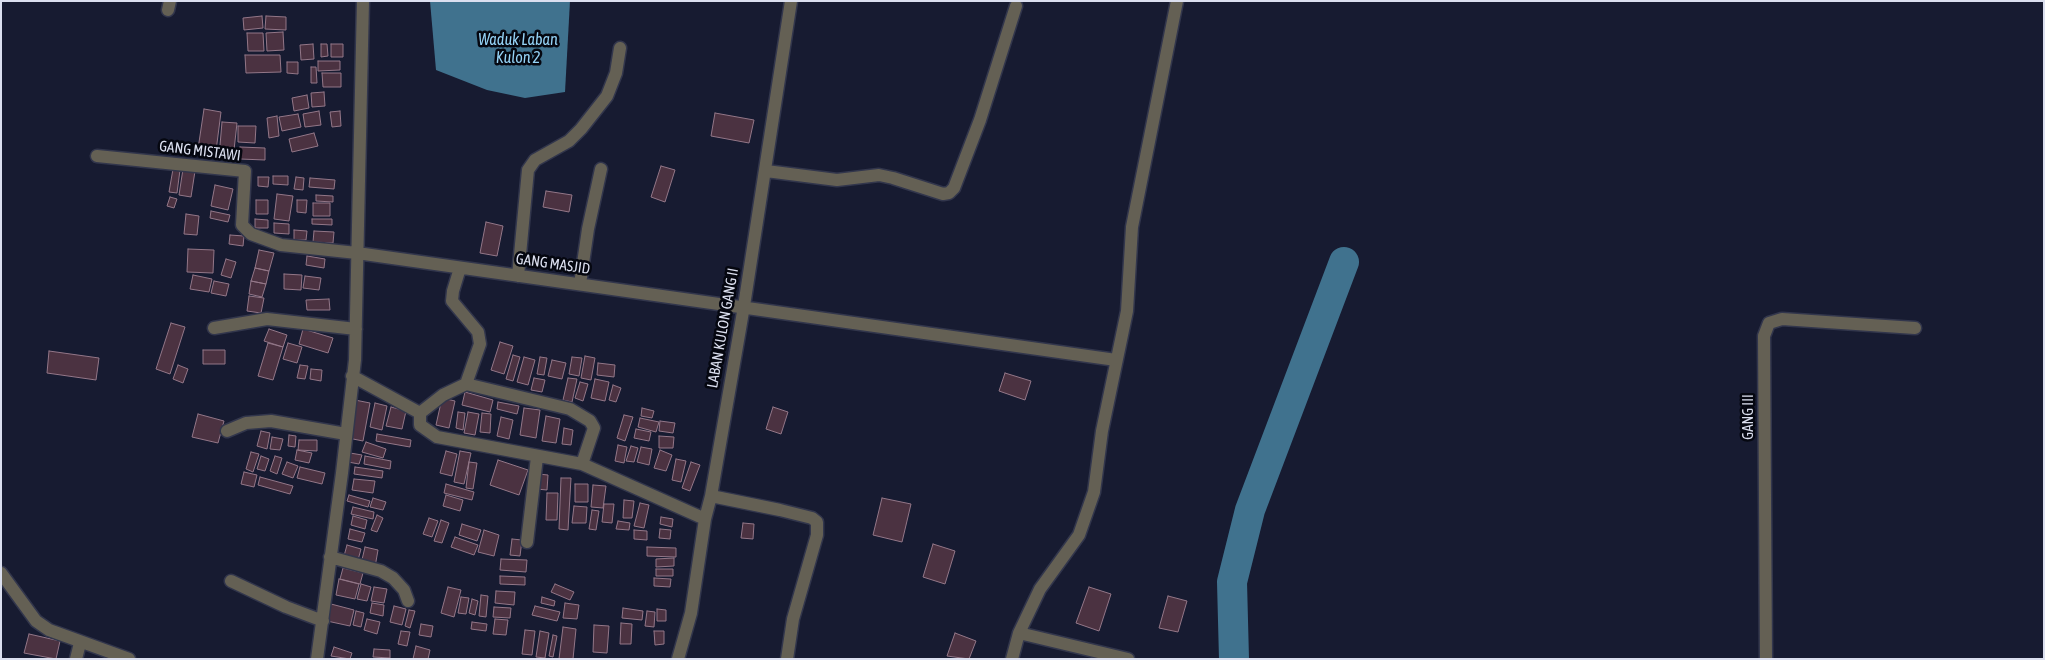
<!DOCTYPE html>
<style>
body{margin:0}
#map{position:relative;width:2045px;height:660px;overflow:hidden;background:#171b31;font-family:"Asap Condensed",sans-serif}
canvas{display:block}
.frame{position:absolute;inset:0;border:2px solid #dbdfef;pointer-events:none}
</style>
<div id="map">
<canvas width="2045" height="660"></canvas>
<div class="frame"></div>
</div>
<script>
const ctx = document.querySelector('canvas').getContext('2d');
ctx.lineJoin = 'round';
function fillPath(path, color) { ctx.fillStyle = color; ctx.fill(path, 'evenodd'); }
const toPath = rows => new Path2D(rows.map(r => 'M' + r).join(''));
function stroke(path, color, width, dash) { ctx.strokeStyle = color; ctx.lineWidth = width; ctx.lineCap = dash ? 'butt' : 'round'; ctx.setLineDash(dash || []); ctx.stroke(path); }
function drawText(font, color, halo, rows, align = 'center') {
  ctx.font = font + ' "Asap Condensed",sans-serif'; ctx.lineWidth = 5; ctx.setLineDash([]); ctx.textBaseline = 'middle'; ctx.strokeStyle = halo; ctx.fillStyle = color; for (const [text, x, y, turn = 0] of rows) {
    ctx.save(); ctx.translate(x, y); ctx.rotate((+turn || 0) * Math.PI / 180); ctx.textAlign = isNaN(turn) ? turn : align; if (halo) ctx.strokeText(text, 0, 0); ctx.fillText(text, 0, 0); ctx.restore();
  }
}
fillPath(toPath([
 [430,1,570,1,565,92,525,98,487,90,436,70]
]), '#40728e');
stroke(toPath([
 [1234,659,1232,582,1250,510,1344,262]
]), '#40728e', 30);
const building = toPath([
 [262,16,263,28,244,30,243,18,262,16],
 [266,16,286,17,286,30,265,29,266,16],
 [283,32,284,50,267,51,266,33,283,32],
 [247,33,263,33,264,51,248,51,247,33],
 [313,44,314,59,301,60,300,45,313,44],
 [321,44,327,44,328,56,321,57,321,44],
 [331,44,343,44,343,57,331,57,331,44],
 [245,55,280,55,281,72,246,73,245,55],
 [318,61,340,61,340,70,318,71,318,61],
 [287,62,298,62,298,74,287,73,287,62],
 [311,67,316,67,317,83,311,83,311,67],
 [322,73,341,73,341,87,323,87,322,73],
 [324,92,325,106,312,107,311,93,324,92],
 [307,95,309,108,294,111,292,98,307,95],
 [204,109,221,112,216,151,198,149,204,109],
 [319,111,321,125,305,127,303,114,319,111],
 [340,111,341,126,332,127,330,112,340,111],
 [715,113,754,120,749,143,711,136,715,113],
 [298,114,301,127,282,131,279,117,298,114],
 [277,116,279,136,269,138,267,118,277,116],
 [222,122,237,123,233,159,219,157,222,122],
 [238,126,256,126,255,143,238,142,238,126],
 [314,133,318,146,292,152,289,139,314,133],
 [240,147,265,148,265,160,240,159,240,147],
 [661,166,675,170,665,202,651,197,661,166],
 [173,169,180,170,177,193,169,192,173,169],
 [183,169,195,171,191,197,179,195,183,169],
 [273,176,288,176,288,185,273,184,273,176],
 [258,177,269,177,268,187,258,186,258,177],
 [296,177,304,178,303,190,294,189,296,177],
 [310,178,335,180,334,189,309,187,310,178],
 [215,185,233,189,228,210,211,206,215,185],
 [546,191,572,195,569,212,543,207,546,191],
 [277,194,293,196,289,221,274,219,277,194],
 [316,195,333,196,333,202,316,201,316,195],
 [170,197,177,199,174,208,167,206,170,197],
 [256,200,268,200,268,214,256,214,256,200],
 [297,200,307,200,306,213,297,212,297,200],
 [313,203,330,203,330,216,313,216,313,203],
 [211,211,230,215,228,222,210,218,211,211],
 [186,214,199,216,197,235,184,234,186,214],
 [255,219,268,220,268,228,255,228,255,219],
 [312,219,332,219,332,225,312,224,312,219],
 [486,222,503,226,497,256,480,253,486,222],
 [274,223,289,224,289,234,274,233,274,223],
 [294,230,307,231,306,240,294,240,294,230],
 [314,231,334,232,333,243,313,242,314,231],
 [230,235,244,236,243,246,229,244,230,235],
 [188,249,214,250,213,273,187,272,188,249],
 [259,250,274,253,269,271,255,268,259,250],
 [307,256,325,259,324,268,306,265,307,256],
 [226,259,236,262,231,278,221,275,226,259],
 [255,268,269,271,266,284,251,281,255,268],
 [284,274,302,275,301,290,284,289,284,274],
 [193,275,212,279,209,292,190,289,193,275],
 [305,276,321,278,319,290,303,288,305,276],
 [214,281,229,284,226,296,211,293,214,281],
 [251,281,266,284,262,297,249,294,251,281],
 [249,296,264,298,261,313,247,311,249,296],
 [329,299,330,310,307,310,306,300,329,299],
 [171,323,185,327,170,374,156,369,171,323],
 [269,329,287,335,283,347,264,341,269,329],
 [303,329,333,338,328,353,299,344,303,329],
 [500,342,513,346,504,374,491,370,500,342],
 [268,343,283,347,273,380,258,376,268,343],
 [288,343,302,347,297,363,283,359,288,343],
 [203,350,225,350,225,364,203,364,203,350],
 [49,351,99,358,96,380,47,373,49,351],
 [513,355,520,357,513,381,506,379,513,355],
 [585,356,595,358,591,380,581,378,585,356],
 [524,357,535,360,528,385,517,382,524,357],
 [540,357,547,358,544,375,537,374,540,357],
 [572,357,582,358,579,376,569,374,572,357],
 [552,360,566,363,562,379,548,376,552,360],
 [598,363,615,365,614,377,597,375,598,363],
 [178,365,188,369,183,383,173,379,178,365],
 [300,365,308,366,305,379,297,378,300,365],
 [311,369,322,370,321,381,310,379,311,369],
 [1005,373,1031,381,1025,400,999,391,1005,373],
 [534,378,545,380,542,392,531,390,534,378],
 [568,378,577,379,572,402,563,400,568,378],
 [595,379,609,382,605,401,591,398,595,379],
 [580,382,588,384,583,401,575,398,580,382],
 [613,385,621,388,616,402,609,400,613,385],
 [465,392,493,400,490,412,462,405,465,392],
 [442,398,455,401,449,428,436,425,442,398],
 [355,400,370,403,363,441,348,438,355,400],
 [498,402,519,406,517,414,497,409,498,402],
 [375,403,387,406,382,430,370,427,375,403],
 [391,407,406,411,402,429,386,426,391,407],
 [773,407,788,412,781,434,766,429,773,407],
 [524,408,540,410,536,438,520,435,524,408],
 [642,408,654,411,652,418,641,416,642,408],
 [458,412,465,413,463,430,456,428,458,412],
 [468,412,479,414,475,435,464,433,468,412],
 [482,413,491,414,490,433,480,432,482,413],
 [198,414,224,421,218,443,192,437,198,414],
 [624,415,633,417,625,441,617,438,624,415],
 [546,416,560,419,556,443,542,441,546,416],
 [501,417,513,420,509,439,497,436,501,417],
 [640,418,659,422,656,432,638,427,640,418],
 [660,421,675,423,673,433,659,431,660,421],
 [564,428,573,430,571,445,562,444,564,428],
 [636,429,651,432,649,441,634,438,636,429],
 [261,431,270,433,267,449,257,446,261,431],
 [377,434,411,440,410,447,376,441,377,434],
 [289,435,296,436,295,447,288,446,289,435],
 [659,436,674,437,673,448,659,448,659,436],
 [272,437,283,439,280,450,270,449,272,437],
 [299,440,317,440,317,451,298,450,299,440],
 [366,442,386,449,383,458,362,452,366,442],
 [618,445,627,447,624,463,615,461,618,445],
 [631,446,638,448,634,462,626,461,631,446],
 [641,447,652,449,649,465,637,462,641,447],
 [297,450,312,453,309,463,295,460,297,450],
 [660,450,672,455,666,471,654,468,660,450],
 [446,451,457,454,452,476,440,473,446,451],
 [460,451,471,453,464,484,454,482,460,451],
 [251,452,259,454,253,472,246,469,251,452],
 [350,453,362,455,359,464,348,462,350,453],
 [261,456,269,459,265,471,257,469,261,456],
 [275,456,282,458,277,474,270,471,275,456],
 [365,456,391,461,390,469,364,464,365,456],
 [676,459,686,461,681,482,672,480,676,459],
 [498,460,528,470,519,495,490,485,498,460],
 [287,462,298,466,293,478,282,474,287,462],
 [469,462,477,463,473,489,466,488,469,462],
 [691,462,700,465,690,491,682,488,691,462],
 [300,467,325,473,322,484,297,478,300,467],
 [355,467,383,471,382,478,354,474,355,467],
 [244,472,257,475,254,487,241,484,244,472],
 [538,474,548,475,547,490,536,489,538,474],
 [260,477,293,486,290,494,258,485,260,477],
 [561,478,571,478,568,530,559,529,561,478],
 [354,479,375,481,373,493,352,490,354,479],
 [446,484,474,492,472,500,444,493,446,484],
 [575,484,588,484,588,502,575,502,575,484],
 [593,485,606,486,603,508,591,507,593,485],
 [547,493,558,493,557,520,546,520,547,493],
 [349,495,370,501,368,507,347,501,349,495],
 [446,495,463,500,460,511,443,506,446,495],
 [373,498,386,502,383,510,370,507,373,498],
 [882,498,911,504,902,542,873,535,882,498],
 [624,500,634,501,632,518,623,518,624,500],
 [640,503,649,505,644,528,634,526,640,503],
 [604,504,614,504,612,523,602,522,604,504],
 [574,506,587,507,586,523,572,523,574,506],
 [353,507,374,512,373,519,351,514,353,507],
 [592,510,599,511,596,530,589,529,592,510],
 [377,515,383,518,377,532,371,530,377,515],
 [353,516,367,520,365,529,351,525,353,516],
 [661,517,673,519,672,527,660,524,661,517],
 [429,518,438,521,432,537,423,534,429,518],
 [441,520,449,523,442,543,434,541,441,520],
 [618,521,630,523,629,530,616,529,618,521],
 [743,523,754,524,753,539,741,538,743,523],
 [462,524,481,530,477,541,459,535,462,524],
 [350,529,365,533,362,542,348,539,350,529],
 [660,529,671,530,670,539,659,538,660,529],
 [484,530,499,535,494,556,478,552,484,530],
 [634,530,647,531,647,540,634,539,634,530],
 [455,537,478,545,474,555,451,547,455,537],
 [512,539,522,540,520,556,510,555,512,539],
 [933,544,955,551,945,584,923,577,933,544],
 [347,545,361,549,358,560,344,556,347,545],
 [365,547,378,550,375,567,361,564,365,547],
 [647,547,676,548,676,557,647,556,647,547],
 [674,558,674,566,656,567,656,559,674,558],
 [501,559,527,560,526,572,500,570,501,559],
 [343,568,363,573,360,584,340,579,343,568],
 [656,569,673,569,673,576,656,576,656,569],
 [500,576,525,577,525,585,500,584,500,576],
 [654,578,671,579,670,587,654,586,654,578],
 [339,579,359,584,355,599,336,595,339,579],
 [361,584,371,587,367,601,357,599,361,584],
 [555,584,574,592,570,600,551,592,555,584],
 [374,587,387,589,384,603,371,601,374,587],
 [448,587,461,590,454,617,441,613,448,587],
 [1089,587,1111,594,1099,631,1076,623,1089,587],
 [496,591,515,592,514,605,495,603,496,591],
 [481,595,488,596,486,617,479,616,481,595],
 [1168,596,1187,601,1178,632,1159,628,1168,596],
 [461,597,469,598,466,614,458,613,461,597],
 [542,597,555,601,554,606,541,603,542,597],
 [472,599,478,601,475,615,469,613,472,599],
 [372,603,384,605,383,616,370,613,372,603],
 [565,603,579,605,577,619,563,618,565,603],
 [331,604,354,610,350,626,327,621,331,604],
 [394,606,406,609,402,625,390,622,394,606],
 [535,606,560,612,557,621,532,615,535,606],
 [494,607,511,608,510,618,493,617,494,607],
 [623,608,643,611,642,620,622,618,623,608],
 [657,609,666,610,666,621,657,621,657,609],
 [409,610,415,611,410,628,405,626,409,610],
 [356,611,364,613,361,627,353,625,356,611],
 [647,611,655,612,654,627,645,626,647,611],
 [367,619,380,622,377,634,364,630,367,619],
 [495,619,508,620,506,635,493,634,495,619],
 [472,622,487,624,486,631,471,629,472,622],
 [621,623,632,624,631,644,620,644,621,623],
 [421,624,433,626,431,637,419,635,421,624],
 [594,625,609,626,607,653,593,652,594,625],
 [563,627,576,629,573,659,559,659,563,627],
 [525,630,535,631,532,655,522,654,525,630],
 [401,631,410,632,407,646,398,644,401,631],
 [540,631,549,633,545,658,536,657,540,631],
 [654,631,664,631,664,644,655,645,654,631],
 [955,633,976,641,969,659,947,656,955,633],
 [29,634,60,641,56,659,24,653,29,634],
 [553,635,557,636,553,657,549,656,553,635],
 [416,646,430,650,428,659,413,659,416,646],
 [334,647,352,653,350,659,331,656,334,647],
 [374,649,390,650,390,658,373,657,374,649]
]);
fillPath(building, '#4b3241');
stroke(building, '#937788', 1);
const minor = toPath([
 [168,10,170,1],
 [97,156,245,171,242,225,251,234,281,245,357,253,1116,360],
 [766,171,837,180,879,175,893,178,943,194,949,193,954,188,980,120,1016,6],
 [460,268,453,291,452,301,478,332,480,344,466,384],
 [518,276,528,170,535,160,569,141,581,129,607,96,616,73,620,48],
 [580,284,588,229,601,169],
 [214,328,267,319,356,329],
 [352,376,420,413,420,425,437,437,582,464,705,519],
 [420,413,443,395,466,384,570,409,590,421,594,428,582,464],
 [227,431,246,423,271,421,346,434],
 [711,496,780,510,812,518,817,522,817,535,793,619,787,659],
 [527,542,537,457],
 [330,557,381,571,393,578,404,590,408,601],
 [1,573,36,621,49,630,129,659],
 [231,581,286,607,323,621],
 [1019,633,1128,659],
 [76,659,80,643],
 [317,659,342,473,355,360,363,1],
 [678,659,691,613,705,519,711,496,744,306,791,1],
 [1012,659,1019,633,1040,589,1079,535,1094,492,1102,431,1127,311,1132,227,1177,1],
 [1766,659,1764,336,1769,323,1782,319,1915,328]
]);
stroke(minor, '#32364c', 15);
stroke(minor, '#646054', 12);
drawText('15px', '#dbdfef', '#050710', [
 ["GANG MISTAWI",200,151,7],
 ["GANG MASJID",553,264,8],
 ["LABAN KULON GANG II",723,328,-80],
 ["GANG III",1748,417,-90]
]);
drawText('italic 16px', '#95d3f6', '#050710', [
 ["Waduk Laban",518,40],
 ["Kulon 2",518,58]
]);
</script>
